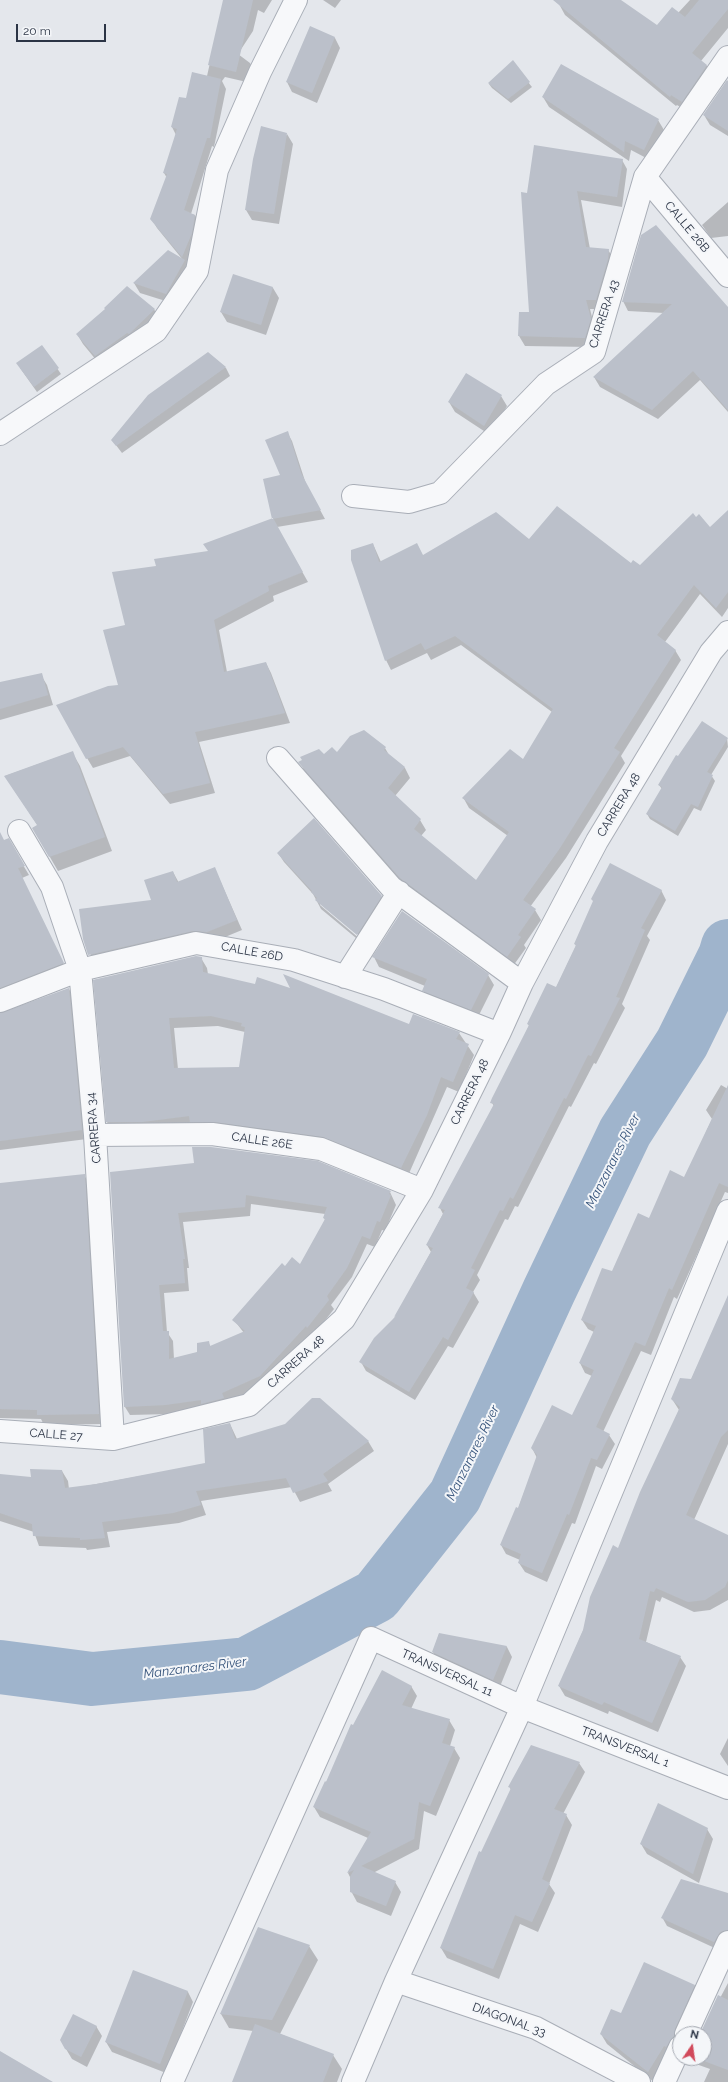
<!DOCTYPE html>
<style>
body{margin:0}
#map{position:relative;width:728px;height:2082px;overflow:hidden;background:#e4e7ec;font-family:Raleway,sans-serif}
canvas{display:block}
.north{position:absolute;left:672px;top:2026px;width:40px;height:40px;box-sizing:border-box;background:#f4f6f9;border:1px solid #a4a8b1;border-radius:50%;rotate:13deg;font-size:11px;font-weight:700;line-height:16px;text-align:center;color:#2b3445}
.north::after{content:'';display:block;margin:auto;width:14px;height:18px;background:#d1495b;clip-path:polygon(50% 0,100% 100%,50% 72%,0 100%)}
.scale{position:absolute;left:16px;top:24px;width:90px;height:18px;box-sizing:border-box;border:2px solid #2b3445;border-top:0;padding-left:5px;font-size:12px;line-height:14px;white-space:nowrap;color:#2b3445;-webkit-text-stroke:3px #f4f6f9;paint-order:stroke}
</style>
<div id="map">
<canvas width="728" height="2082"></canvas>
<div class="north">N</div>
<div class="scale">20 m</div>
</div>
<script>
const ctx = document.querySelector('canvas').getContext('2d');
ctx.lineJoin = 'round';
function fillPath(path, color) { ctx.fillStyle = color; ctx.fill(path, 'evenodd'); }
const toPath = rows => new Path2D(rows.map(r => 'M' + r).join(''));
function stroke(path, color, width, dash) { ctx.strokeStyle = color; ctx.lineWidth = width; ctx.lineCap = dash ? 'butt' : 'round'; ctx.setLineDash(dash || []); ctx.stroke(path); }
function drawText(font, color, halo, rows, align = 'center') {
  ctx.font = font + ' Raleway,sans-serif'; ctx.lineWidth = 4; ctx.setLineDash([]); ctx.textBaseline = 'middle'; ctx.strokeStyle = halo; ctx.fillStyle = color; for (const [text, x, y, turn = 0] of rows) {
    ctx.save(); ctx.translate(x, y); ctx.rotate((+turn || 0) * Math.PI / 180); ctx.textAlign = isNaN(turn) ? turn : align; if (halo) ctx.strokeText(text, 0, 0); ctx.fillText(text, 0, 0); ctx.restore();
  }
}
fillPath(toPath([
 [228,0,272,0,264,13,258,10,253,31,238,54,250,63,255,72,251,83,225,77,222,81,226,89,214,147,212,146,191,214,195,215,200,225,196,243,172,303,140,293,134,283,183,260,157,228,151,218,167,178,164,173,176,135,172,127,187,100,207,76,221,14],
 [323,0,341,0,335,8],
 [563,0,619,0,657,26,678,13,690,0,728,0,728,28,701,61,707,66,713,76,688,112,677,105,676,106,565,15,559,4],
 [311,28,335,38,340,48,317,103,292,92,287,82],
 [512,62,532,87,511,103,492,88,489,84],
 [728,83,728,136,710,125,704,115],
 [543,97,658,120,664,130,650,160,631,150,629,161,549,107],
 [287,134,293,144,279,224,252,220,246,210],
 [622,160,627,169,622,207,581,200,590,249,608,250,614,259,601,309,590,309,595,329,590,347,525,346,519,336,530,313,528,194],
 [728,202,728,236,711,238,702,225],
 [642,236,728,314,728,412,700,380,658,419,600,387,594,377,664,313,628,311,623,301],
 [234,275,273,288,279,298,266,335,227,322,221,312],
 [154,309,159,319,101,366,83,344,77,334],
 [42,346,61,374,37,392,20,368],
 [208,354,226,368,230,376,122,453,112,440],
 [501,396,507,406,490,435,455,412,449,402],
 [287,432,292,441,306,484,325,519,277,527,308,582,273,596,274,601,219,630,227,672,266,663,271,673,290,723,199,742,215,793,170,804,130,756,93,768,87,758,119,686,126,626,157,566,209,552,273,519],
 [728,512,728,608,722,617,700,594,665,642,675,650,681,660,621,756,625,763,566,858,530,907,535,910,541,920,524,945,526,948,513,966,406,888,305,772,300,762,324,755,385,748,389,755,405,768,410,778,395,796,420,820,426,830,421,836,477,881,508,836,469,808,464,799,523,761,552,712,461,645,431,660,427,653,391,670,386,660,373,544,381,562,529,540,640,566,696,518,710,528],
 [41,675,47,685,53,705,0,720,0,683],
 [727,738,728,747,711,775,715,781,701,811,694,808,678,836,650,819,647,814,662,789,659,785,678,757],
 [72,752,80,766,112,851,58,871,33,828,38,826,5,776],
 [8,840,29,875,22,878,68,973,0,991,0,843],
 [278,853,381,896,386,905,362,943,321,909,313,894,284,862],
 [320,903,361,937,360,939,320,905],
 [215,869,242,930,213,942,95,965,84,939,152,901,173,872,179,883],
 [661,890,666,900,647,936,650,940,622,1004,625,1008,596,1064,594,1063,571,1107,569,1106,518,1207,515,1206,508,1220,505,1219,477,1275,480,1280,473,1292,479,1302,453,1348,448,1346,415,1400,366,1371,361,1362,395,1317,431,1252,427,1245,443,1214,440,1208,494,1106,492,1103,529,1026,528,1024,556,988,576,946,575,944,594,902,592,899],
 [374,957,488,975,494,985,477,1019,429,1000,423,990,425,986,379,967],
 [201,958,207,968,208,974,410,1025,459,1033,474,1055,459,1092,447,1087,407,1178,330,1147,113,1133,107,1122,94,980],
 [218,1026,245,1032,240,1068,178,1069,174,1028],
 [69,989,74,998,87,1139,0,1150,0,1030],
 [721,1085,728,1089,728,1193,725,1192,677,1299,674,1297,651,1355,641,1351,603,1432,609,1435,615,1444,602,1469,596,1466,575,1524,572,1523,547,1582,525,1572,519,1563,520,1560,506,1554,501,1545,518,1509,537,1458,532,1448,573,1417,592,1376,585,1373,580,1363,594,1332,588,1329,582,1320,649,1219,685,1178,712,1119,706,1110],
 [111,1173,390,1192,396,1205,385,1231,382,1230,375,1247,367,1244,352,1277,331,1305,334,1309,313,1336,265,1385,227,1402,170,1414,130,1415,125,1407],
 [251,1204,325,1214,324,1218,325,1220,301,1265,285,1268,234,1320,244,1333,211,1347,208,1342,199,1352,174,1359,173,1341,167,1332,164,1293,189,1291,187,1268,189,1268,183,1222,250,1216],
 [84,1175,90,1185,104,1424,44,1425,41,1419,0,1418,0,1184],
 [728,1298,728,1444,694,1520,728,1536,728,1600,710,1610,694,1612,662,1597,660,1602,656,1600,646,1642,680,1657,686,1666,658,1732,609,1711,608,1714,565,1696,559,1686,679,1410,672,1399,691,1380],
 [230,1424,237,1439,368,1441,374,1451,328,1484,332,1491,300,1502,292,1487,201,1501,206,1515,179,1523,107,1532,110,1547,87,1550,86,1548,39,1546,34,1532,0,1521,0,1475,32,1478,62,1471,68,1481,69,1489,206,1464],
 [439,1634,507,1647,512,1657,499,1689,439,1662,433,1652],
 [411,1686,417,1696,411,1709,449,1720,455,1730,450,1746,454,1748,460,1758,436,1816,424,1811,419,1849,373,1873,395,1882,401,1892,391,1916,357,1902,351,1891,351,1879,348,1873,368,1838,320,1817,314,1807,354,1726],
 [728,1738,728,1766,720,1754],
 [579,1763,585,1772,563,1814,566,1815,572,1825,549,1884,555,1893,538,1932,520,1924,499,1979,447,1958,441,1948,511,1790,509,1786],
 [707,1829,713,1839,699,1883,647,1854,641,1844],
 [728,1894,728,1939,719,1950,667,1926,662,1917],
 [309,1946,318,1960,280,2034,333,2055,342,2069,337,2082,233,2082,253,2031,229,2028,221,2014],
 [134,1971,188,1992,193,2002,166,2073,112,2052,106,2042],
 [728,1983,728,2082,704,2082,710,2069,696,2064,692,2058,704,2058,704,2034,701,2034],
 [694,1985,700,1995,654,2082,607,2044,601,2034,621,2015],
 [96,2026,102,2036,87,2067,72,2059,66,2049]
]), '#0003');
stroke(toPath([
 [0,1667,92,1679,247,1664,376,1596,455,1496,549,1291,625,1132,682,1043,725,956,728,946]
]), '#9fb4cc', 54);
fillPath(toPath([
 [223,0,253,0,236,72,208,65],
 [553,0,621,0,657,25,672,7,685,17,699,0,728,0,728,9,692,53,707,65,682,102,671,95,670,97],
 [310,26,335,37,312,93,286,82],
 [513,60,530,82,508,99,488,83],
 [561,64,659,119,644,150,625,141,624,152,542,97],
 [192,72,221,79,210,138,207,138,184,210,195,215,192,233,182,257,150,219,167,174,163,173,177,129,171,127,179,97,186,98],
 [727,80,728,81,728,131,703,115],
 [261,126,287,133,274,214,245,210,253,159],
 [534,145,623,159,617,197,577,191,586,247,609,249,608,259,596,300,586,300,591,319,585,338,518,336,519,312,529,312,521,192,527,193],
 [656,225,728,307,728,410,693,371,652,410,593,377,672,304,622,302,641,235],
 [168,250,185,260,166,294,133,283],
 [233,274,273,287,261,325,220,312],
 [127,286,155,309,129,334,127,333,95,356,76,334,105,309,104,308],
 [42,345,59,368,34,387,16,363],
 [208,352,226,367,116,446,111,440,148,395],
 [466,373,502,395,484,426,448,402],
 [288,431,301,473,321,510,272,519,263,479,280,475,265,440],
 [557,506,631,563,633,560,640,565,693,513,696,517,699,514,710,527,728,510,728,592,716,608,694,585,657,635,676,650,614,748,620,752,560,848,523,900,536,909,518,935,521,937,507,957,400,878,298,762,302,760,300,757,319,749,324,754,332,747,337,752,350,736,364,730,386,747,384,750,405,767,388,788,421,819,414,829,476,880,509,832,462,798,510,749,523,759,553,709,455,636,425,650,421,643,385,661,351,560,351,550,373,543,379,562,417,543,423,555,496,512,529,539],
 [273,518,303,572,268,586,269,591,214,620,224,672,266,662,285,713,195,732,210,783,163,794,123,747,86,759,56,705,108,686,118,685,103,630,125,625,112,572,156,566,154,559,208,551,203,544],
 [42,673,48,695,0,709,0,682],
 [702,721,728,738,707,772,713,775,698,807,691,804,675,831,646,814,662,787,658,785,676,755,678,756],
 [73,751,105,837,49,857,32,828,37,825,4,776],
 [314,818,382,896,357,935,315,900,317,898,311,892,312,891,277,853],
 [0,832,4,840,9,838,25,866,18,868,64,963,0,988],
 [610,863,662,890,641,928,645,930,616,997,620,998,591,1056,588,1055,566,1099,564,1098,513,1199,510,1197,503,1211,500,1210,471,1268,475,1270,466,1288,474,1292,448,1340,443,1337,409,1392,359,1362,374,1338,397,1315,394,1317,433,1248,426,1245,445,1210,438,1208,494,1104,490,1103,492,1098,529,1025,527,1024,547,983,556,987,576,945,574,944,593,901,591,899],
 [215,867,237,920,207,932,193,931,88,955,83,939,79,909,151,900,144,880,173,871,177,882],
 [402,911,489,974,471,1010,422,991,427,979,372,957],
 [196,956,202,957,203,972,255,984,257,977,290,988,283,974,409,1024,413,1014,460,1032,456,1039,469,1044,453,1082,441,1077,427,1115,401,1168,323,1137,214,1122,190,1122,189,1116,142,1122,106,1122,93,980],
 [211,1016,242,1023,241,1026,245,1027,239,1067,174,1068,169,1018],
 [69,988,82,1130,0,1141,0,1013],
 [728,1085,728,1187,719,1183,672,1290,669,1288,645,1346,635,1342,596,1427,610,1434,597,1460,591,1458,569,1515,567,1514,542,1573,518,1563,521,1554,500,1545,516,1507,518,1508,537,1455,531,1448,552,1405,572,1415,594,1370,579,1363,596,1326,581,1320,602,1268,612,1271,638,1213,649,1218,670,1170,684,1177],
 [192,1147,211,1147,318,1161,391,1191,389,1194,391,1195,380,1222,377,1221,370,1239,362,1236,347,1268,327,1296,329,1300,307,1328,306,1326,260,1376,222,1393,224,1398,201,1404,201,1400,165,1405,124,1407,110,1172,194,1163],
 [246,1195,327,1207,323,1218,325,1219,300,1264,292,1257,285,1266,282,1263,232,1320,245,1331,210,1346,209,1341,197,1343,197,1352,169,1359,169,1331,163,1331,159,1285,185,1283,183,1259,185,1259,178,1213,245,1207],
 [85,1174,99,1414,37,1415,37,1410,0,1409,0,1183],
 [728,1295,728,1430,721,1437,686,1515,728,1535,728,1580,725,1587,705,1600,688,1602,656,1588,654,1592,650,1591,639,1639,681,1656,652,1723,604,1702,602,1705,558,1686,583,1630,590,1597,613,1545,618,1548,640,1492,680,1407,671,1399,680,1378,691,1379],
 [312,1398,320,1398,369,1441,323,1474,328,1481,293,1493,286,1478,196,1491,201,1505,173,1513,102,1522,105,1538,80,1540,80,1538,33,1536,32,1524,0,1513,0,1474,31,1477,30,1469,62,1470,65,1488,96,1484,205,1463,203,1429,230,1423,235,1439,285,1424],
 [439,1633,507,1646,493,1680,432,1652],
 [382,1670,412,1686,402,1705,450,1719,442,1743,455,1747,430,1806,419,1802,414,1839,361,1866,396,1881,386,1906,350,1892,350,1877,354,1870,347,1873,371,1832,313,1807,325,1781,326,1782,351,1724,353,1725],
 [531,1745,580,1762,554,1809,567,1814,542,1879,550,1883,532,1922,515,1915,493,1969,440,1948,479,1851,481,1852,511,1788,508,1787],
 [658,1803,708,1828,693,1874,640,1844],
 [681,1879,728,1893,728,1930,720,1932,714,1942,661,1918],
 [258,1927,310,1945,272,2020,220,2014],
 [644,1962,695,1985,675,2029,674,2036,666,2047,664,2046,648,2072,600,2034,611,2009,621,2013],
 [133,1970,188,1991,160,2064,105,2042],
 [718,1995,728,2000,728,2070,696,2058,704,2058,704,2034,700,2034],
 [73,2014,97,2026,81,2057,65,2049,60,2040],
 [255,2024,334,2054,323,2082,232,2082],
 [0,2051,53,2082,0,2082]
]), '#bbc0ca');
const minor = toPath([
 [645,177,728,276],
 [0,434,156,331,197,271,217,170,260,72,296,0],
 [353,496,409,502,440,493,546,384,594,352,645,177,728,57],
 [278,758,391,887,522,983],
 [19,831,52,887,80,970,95,1135,113,1439],
 [345,977,399,892],
 [0,1001,80,970,196,943,294,960,384,989,499,1034],
 [95,1135,212,1134,321,1149,422,1190],
 [0,1431,113,1439,249,1405,344,1319,422,1190,499,1034,522,983,597,841,711,652,728,632],
 [396,1981,536,2028,639,2082],
 [686,2034,728,1942],
 [172,2082,371,1638,522,1707,728,1788],
 [353,2082,396,1981,522,1707,728,1211],
 [664,2082,680,2047]
]);
stroke(minor, '#a9aeb7', 24);
stroke(minor, '#f7f8fa', 22);
drawText('12px', '#2b3445', '#f4f6f9', [
 ["CALLE 26B",687,227,50],
 ["CARRERA 43",604,314,-72],
 ["CARRERA 48",619,805,-59],
 ["CALLE 26D",252,952,10],
 ["CARRERA 48",470,1092,-64],
 ["CARRERA 34",94,1128,-95],
 ["CALLE 26E",262,1141,8],
 ["CARRERA 48",296,1362,-42],
 ["CALLE 27",56,1435,4],
 ["TRANSVERSAL 11",447,1673,24],
 ["TRANSVERSAL 1",625,1747,21],
 ["DIAGONAL 33",509,2020,20]
]);
drawText('italic 13px', '#34527a', '#f4f6f9', [
 ["Manzanares River",613,1161,-63],
 ["Manzanares River",473,1453,-64],
 ["Manzanares River",195,1668,-7]
]);
</script>
